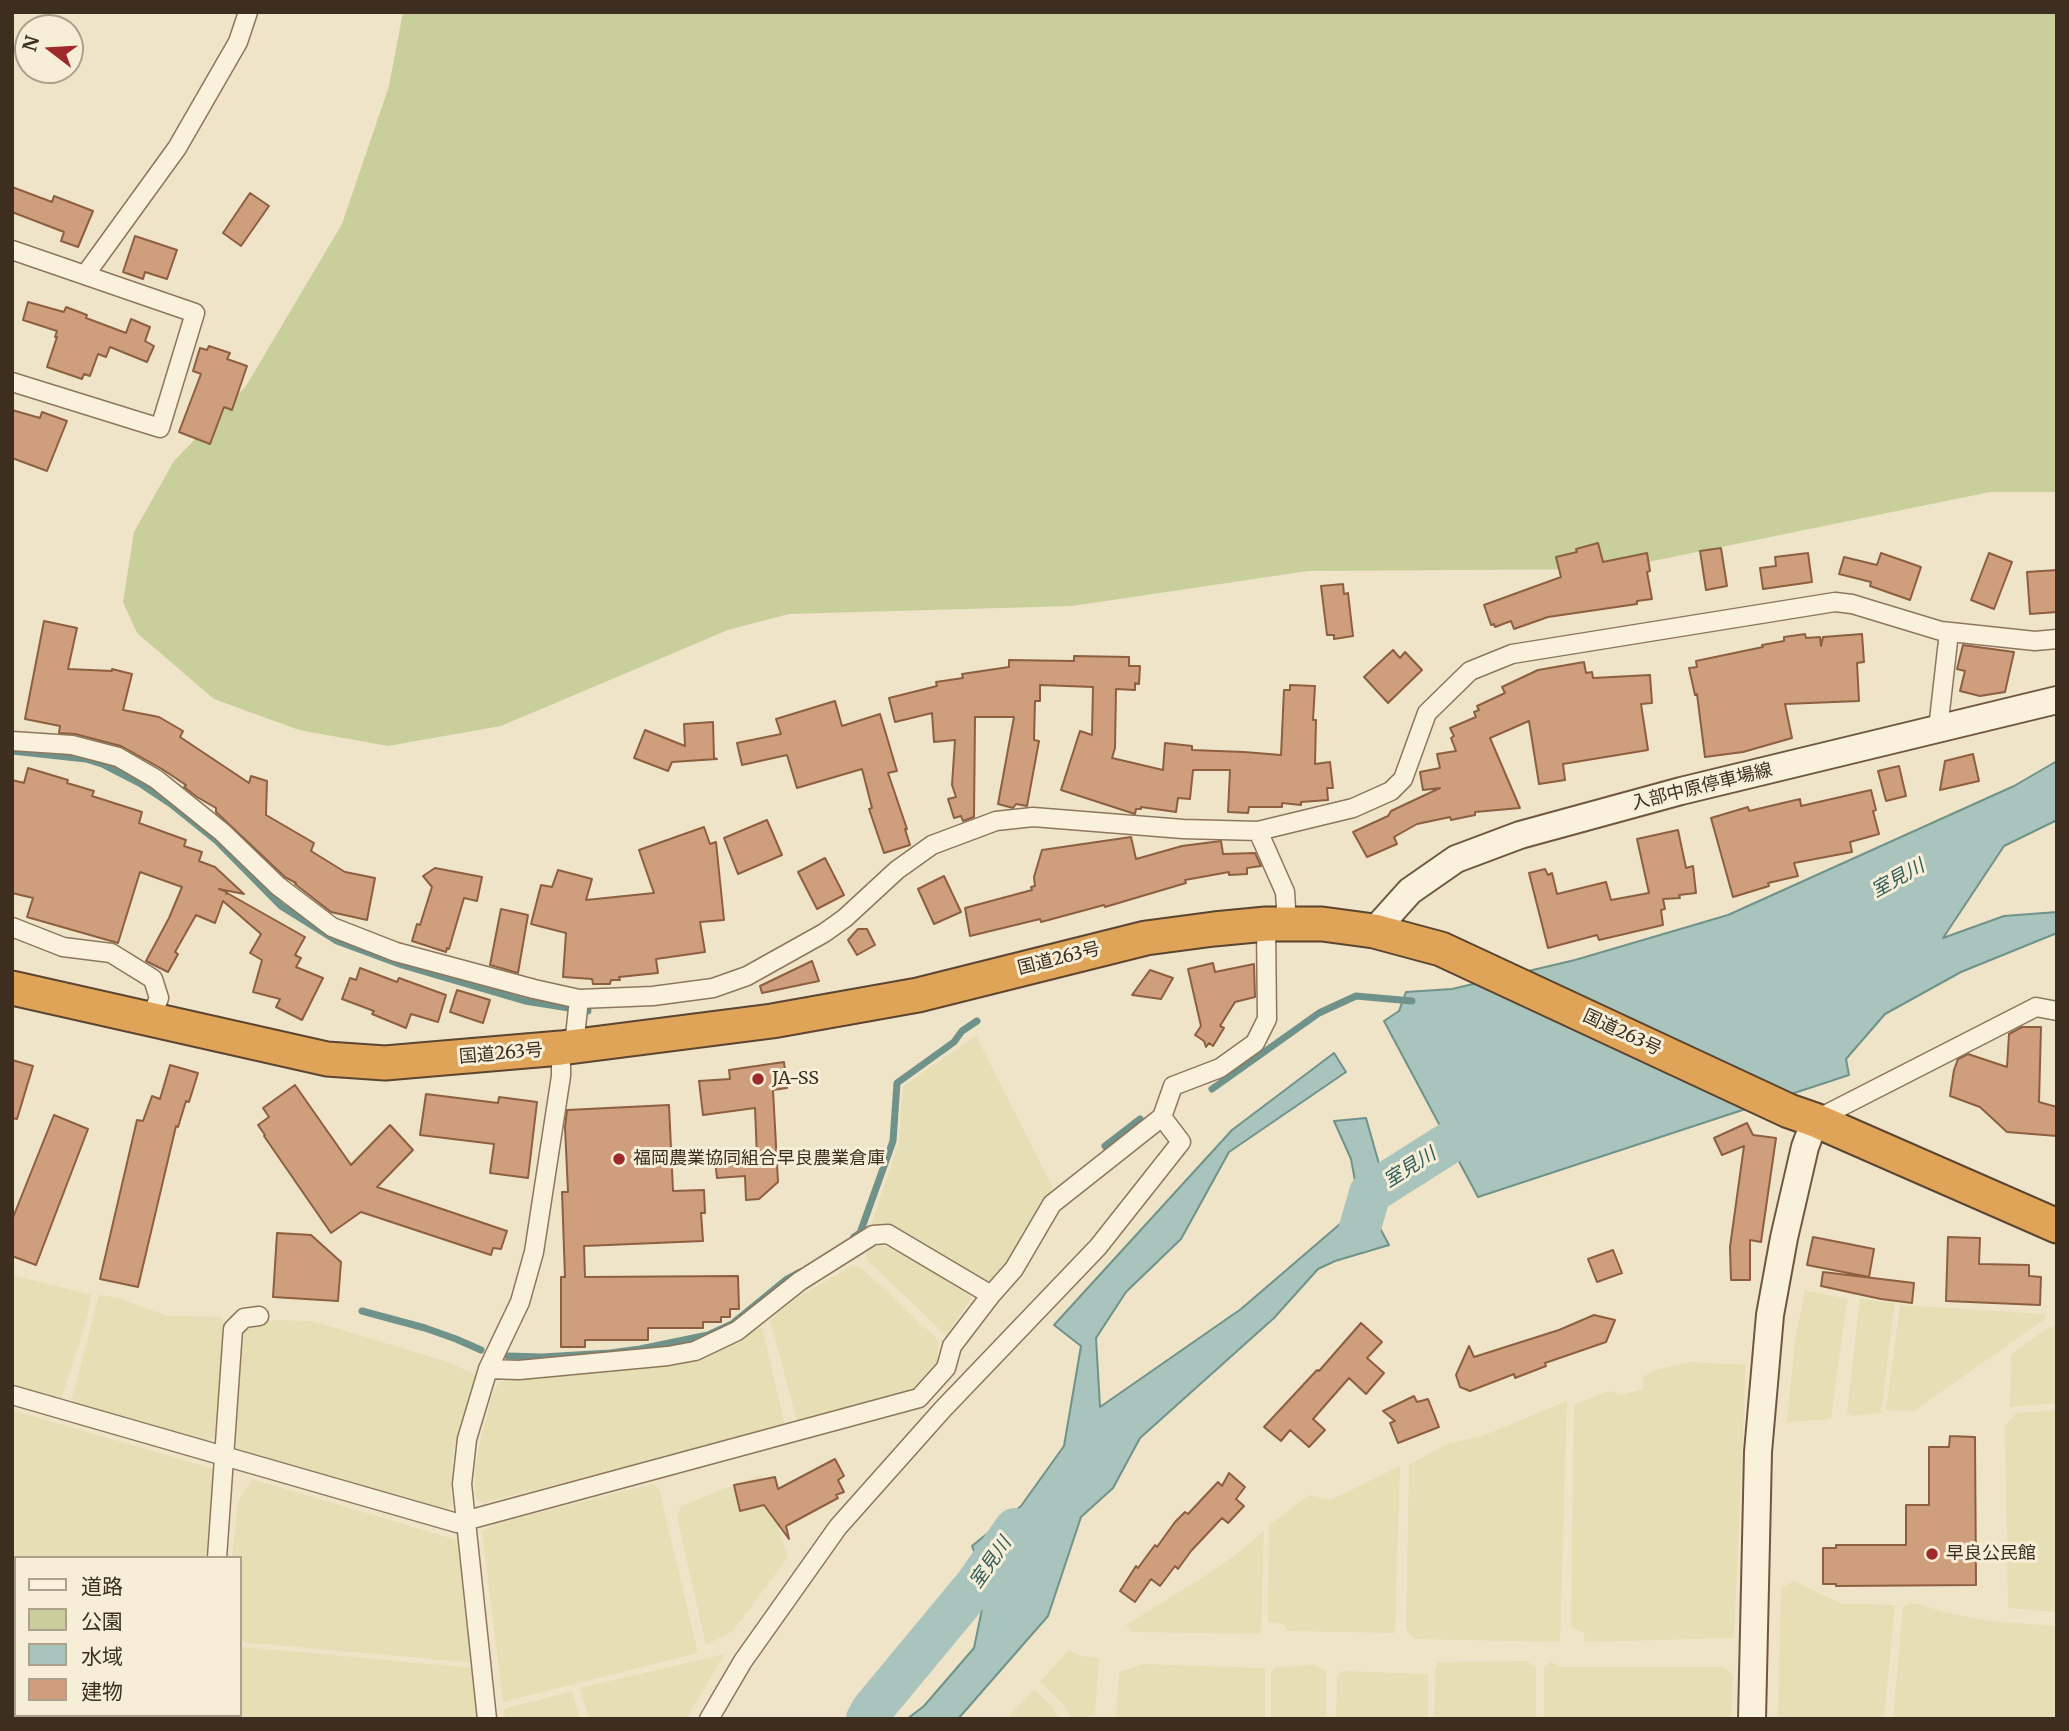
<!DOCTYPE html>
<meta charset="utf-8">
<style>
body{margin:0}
#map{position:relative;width:2069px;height:1731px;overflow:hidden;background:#f0e4c8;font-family:Merriweather,"Noto Sans JP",serif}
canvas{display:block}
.frame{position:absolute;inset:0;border:14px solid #3d2e20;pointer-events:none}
.legend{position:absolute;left:14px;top:1556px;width:228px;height:161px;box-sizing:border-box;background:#f7eed8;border:2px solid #ada18e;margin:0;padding:9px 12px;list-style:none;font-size:21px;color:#3d2e20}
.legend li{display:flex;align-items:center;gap:14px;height:35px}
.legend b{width:35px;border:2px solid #ada18e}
.north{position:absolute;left:14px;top:14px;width:70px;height:70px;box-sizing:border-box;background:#f7eed8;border:2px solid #ada18e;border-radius:50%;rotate:287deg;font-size:19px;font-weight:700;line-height:28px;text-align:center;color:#3d2e20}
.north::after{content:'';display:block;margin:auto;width:24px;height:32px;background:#9e2a2b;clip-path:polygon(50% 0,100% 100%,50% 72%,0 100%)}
</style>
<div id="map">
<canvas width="2069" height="1731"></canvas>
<div class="frame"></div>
<ul class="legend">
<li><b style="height:9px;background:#faf1dc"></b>道路</li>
<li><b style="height:19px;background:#c9cf9b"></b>公園</li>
<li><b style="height:19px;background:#a9c4bc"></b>水域</li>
<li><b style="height:19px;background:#cf9f7d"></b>建物</li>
</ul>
<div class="north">N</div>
</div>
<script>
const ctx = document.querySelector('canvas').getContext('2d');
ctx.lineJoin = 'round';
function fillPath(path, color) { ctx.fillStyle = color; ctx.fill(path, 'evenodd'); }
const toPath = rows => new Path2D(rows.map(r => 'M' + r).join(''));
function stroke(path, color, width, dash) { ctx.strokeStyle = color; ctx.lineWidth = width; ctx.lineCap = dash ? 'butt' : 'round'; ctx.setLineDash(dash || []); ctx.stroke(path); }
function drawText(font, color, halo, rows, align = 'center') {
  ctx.font = font + ' Merriweather,"Noto Sans JP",serif'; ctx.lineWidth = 6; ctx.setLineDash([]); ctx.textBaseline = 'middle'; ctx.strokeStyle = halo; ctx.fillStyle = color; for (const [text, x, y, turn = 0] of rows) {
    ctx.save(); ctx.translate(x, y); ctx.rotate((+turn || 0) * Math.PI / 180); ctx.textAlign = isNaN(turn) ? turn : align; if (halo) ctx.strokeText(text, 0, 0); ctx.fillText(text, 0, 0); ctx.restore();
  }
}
fillPath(toPath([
 [976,1036,1053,1188,1037,1214,1022,1233,1019,1247,992,1281,980,1281,889,1224,870,1228,899,1142,903,1086],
 [874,1245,888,1247,967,1289,971,1299,946,1335,867,1260,866,1253],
 [853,1265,863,1269,939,1341,937,1362,908,1394,798,1424,770,1320,795,1299],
 [12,1275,91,1295,87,1319,60,1402,12,1388],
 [1805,1290,1847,1299,1831,1419,1787,1422,1795,1340],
 [99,1295,119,1298,167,1316,221,1317,225,1328,215,1437,207,1442,74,1407,72,1399],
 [1860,1299,1895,1303,1881,1413,1853,1416,1847,1412],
 [1900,1305,2045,1314,2045,1319,1914,1411,1886,1410],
 [277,1320,310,1321,333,1327,444,1361,477,1375,453,1452,451,1486,452,1506,445,1511,235,1450,242,1333,249,1325],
 [2057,1325,2057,1403,2010,1407,2011,1355,2046,1329],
 [762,1327,785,1426,483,1503,475,1497,475,1468,481,1437,494,1389,506,1376,735,1341],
 [1690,1362,1746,1365,1734,1638,1585,1642,1584,1633,1571,1626,1574,1404,1610,1391,1621,1395,1643,1389,1642,1378,1652,1371],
 [1567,1401,1560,1642,1414,1639,1406,1629,1409,1465,1447,1444,1485,1435],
 [12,1410,214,1469,208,1558,16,1558,16,1715,195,1715,195,1719,12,1719],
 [2057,1410,2057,1612,2008,1608,2005,1426,2016,1413],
 [1400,1466,1395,1633,1288,1631,1283,1624,1268,1622,1269,1525,1309,1495,1331,1500],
 [761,1475,788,1557,733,1631,706,1645,677,1517,681,1506],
 [252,1479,457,1540,475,1663,240,1642,240,1558,232,1558,238,1502],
 [653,1484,659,1489,698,1653,503,1702,482,1532,494,1524],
 [1264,1531,1261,1634,1132,1632,1126,1625,1208,1574,1234,1556],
 [1794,1581,1842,1604,1895,1605,1884,1719,1778,1719,1781,1588],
 [1915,1603,1944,1612,1988,1621,2057,1626,2057,1719,1893,1719,1903,1606],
 [243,1647,475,1668,479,1719,217,1719,217,1715,240,1715,240,1648],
 [1069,1650,1081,1656,1099,1658,1095,1715,1080,1719,1072,1719,1062,1703,1040,1682],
 [725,1654,686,1719,589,1719,580,1688],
 [1527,1661,1536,1668,1536,1719,1434,1719,1435,1672,1438,1662],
 [1551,1662,1562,1667,1725,1667,1733,1675,1731,1719,1544,1719,1544,1667],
 [1144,1664,1265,1668,1265,1719,1116,1719,1119,1672],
 [1314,1664,1326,1672,1326,1719,1271,1719,1271,1673,1275,1668],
 [1342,1671,1428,1674,1428,1719,1336,1719,1337,1676],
 [1034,1690,1052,1706,1059,1719,1006,1719],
 [572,1691,580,1719,505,1719,504,1709]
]), '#e6deb5');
fillPath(toPath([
 [403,12,2057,12,2057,492,1990,492,1614,569,1308,571,1072,606,789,614,728,630,501,726,388,746,299,730,214,699,137,633,123,602,134,532,174,461,246,386,342,224,389,86]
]), '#c9cf9b');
const water = toPath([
 [2057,761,2057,820,2004,846,1943,938,2004,916,2057,912,2057,933,1961,972,1885,1014,1846,1059,1849,1075,1478,1197,1384,1021,1399,1011,1406,992,1452,989,1575,960,1728,915,2014,786,2057,761],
 [1334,1053,1346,1072,1229,1152,1181,1239,1126,1292,1096,1338,1100,1407,1241,1309,1347,1218,1358,1197,1351,1159,1334,1121,1366,1118,1389,1199,1374,1217,1389,1245,1335,1261,1318,1269,1274,1318,1140,1438,1113,1488,1081,1517,1048,1616,958,1719,907,1719,924,1706,974,1648,987,1585,972,1546,1021,1506,1064,1446,1081,1346,1054,1325,1232,1130,1334,1053]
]);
fillPath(water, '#a9c4bc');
stroke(water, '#6f938a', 2);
stroke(toPath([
 [12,751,86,759,102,764,141,784,171,804,217,841,281,906,337,941,402,965,525,1001,588,1011],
 [1212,1089,1319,1013,1356,996,1412,1001],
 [1105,1146,1140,1119],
 [854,1237,860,1233,893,1141,897,1083,954,1042,962,1031,977,1021],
 [362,1311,425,1328,456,1339,481,1350],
 [508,1356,542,1357,610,1353,640,1349,708,1335,732,1324,787,1279,800,1272],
 [872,1710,880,1719]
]), '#6f938a', 7);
stroke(toPath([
 [1359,1231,1370,1193,1498,1112],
 [867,1719,872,1710,974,1587,1015,1529]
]), '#a9c4bc', 42);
const building = toPath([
 [12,187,52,202,54,196,93,211,78,247,61,241,64,232,12,212,12,187],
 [250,193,269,206,241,246,223,233,250,193],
 [135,236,177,250,167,279,145,272,143,279,123,272,135,236],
 [28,302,64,312,66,307,87,315,86,318,126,333,131,319,150,327,145,341,154,346,147,362,110,347,106,357,98,354,90,376,84,374,82,379,47,367,57,337,55,337,57,331,23,320,28,302],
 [209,346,230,353,227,359,247,366,232,410,224,407,210,444,179,432,201,374,193,371,200,348,207,350,209,346],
 [12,410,40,418,42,412,67,421,47,471,12,458,12,410],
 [1598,543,1603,562,1647,553,1650,571,1647,572,1652,599,1637,601,1637,604,1548,617,1514,629,1511,621,1495,627,1494,624,1491,625,1484,605,1561,577,1556,557,1577,552,1576,549,1598,543],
 [1721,548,1727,586,1706,590,1700,551,1721,548],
 [1808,553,1812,582,1763,589,1760,568,1776,566,1775,557,1808,553],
 [1881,553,1921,567,1910,600,1870,586,1871,582,1839,574,1844,557,1877,565,1881,553],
 [1989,553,2012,562,1994,609,1971,600,1989,553],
 [2057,570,2057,612,2030,614,2027,572,2057,570],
 [1343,584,1344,594,1348,593,1353,636,1334,639,1334,635,1327,635,1321,586,1343,584],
 [44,621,77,628,68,669,112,671,112,669,132,674,123,710,159,717,183,731,180,737,249,783,251,776,267,781,266,815,314,843,311,851,345,872,375,878,367,920,331,912,295,884,296,883,285,877,216,812,216,808,197,797,184,787,186,785,162,769,121,746,75,734,59,733,60,726,25,719,44,621],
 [1805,634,1806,638,1820,637,1821,646,1823,637,1862,634,1864,662,1857,663,1859,701,1785,704,1792,738,1743,752,1705,757,1697,694,1695,695,1689,668,1697,667,1696,661,1763,647,1762,645,1784,641,1784,637,1805,634],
 [1963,645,2014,652,2005,692,1980,696,1960,691,1965,671,1957,669,1963,645],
 [1393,650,1400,658,1405,652,1422,670,1388,703,1364,677,1393,650],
 [1074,656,1129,657,1129,666,1140,666,1139,684,1135,683,1135,690,1116,689,1115,748,1112,758,1163,770,1165,743,1192,746,1192,750,1244,752,1281,755,1284,690,1290,690,1290,685,1315,686,1313,720,1316,720,1315,764,1330,762,1333,788,1327,788,1328,800,1301,802,1301,805,1282,803,1282,807,1249,807,1248,813,1228,812,1230,770,1193,770,1190,799,1178,798,1176,812,1141,807,1141,809,1136,809,1135,814,1061,790,1080,731,1092,735,1093,687,1040,685,1040,701,1035,701,1034,740,1039,741,1027,806,1016,804,1013,808,998,804,1014,717,975,717,974,817,963,821,961,816,954,818,948,799,956,797,952,785,955,740,934,742,932,713,895,722,889,698,937,686,936,682,963,678,962,674,1009,667,1009,660,1074,661,1074,656],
 [1584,662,1586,673,1592,672,1593,678,1650,675,1652,703,1641,704,1648,750,1563,764,1565,780,1539,784,1529,721,1490,738,1520,808,1475,812,1475,815,1451,820,1450,817,1417,824,1394,837,1397,844,1367,857,1353,832,1388,816,1391,811,1440,788,1423,790,1420,772,1440,768,1437,754,1456,751,1451,738,1454,736,1450,728,1476,717,1474,712,1479,710,1477,706,1505,693,1502,687,1538,670,1584,662],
 [835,701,842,726,880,714,897,771,888,773,907,829,905,829,910,845,884,853,869,809,872,808,862,769,797,788,787,755,742,765,737,743,781,734,776,719,835,701],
 [713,722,714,758,717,759,672,762,668,771,634,758,645,730,685,746,684,724,713,722],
 [1973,754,1979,781,1940,790,1945,761,1973,754],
 [1899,766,1906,796,1886,801,1878,771,1899,766],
 [28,768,68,780,67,783,94,791,92,796,142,812,139,823,186,840,184,846,202,852,199,861,215,867,244,894,219,889,227,892,226,894,227,893,305,937,295,955,301,958,296,967,323,978,302,1020,276,1007,280,999,253,992,262,960,250,953,261,934,223,901,215,923,196,915,175,952,178,954,168,972,146,961,169,918,182,887,140,872,118,943,27,917,33,898,12,893,12,780,24,783,28,768],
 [1871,790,1876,810,1873,811,1879,834,1850,842,1852,852,1794,863,1798,876,1768,883,1769,886,1733,897,1711,818,1748,807,1749,811,1800,799,1801,806,1871,790],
 [767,820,782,855,738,874,724,838,767,820],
 [704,827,710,844,716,842,724,920,700,922,705,952,656,959,658,973,619,977,620,980,611,980,610,984,593,984,592,979,563,977,566,933,531,924,541,885,552,887,558,870,592,879,586,900,654,893,639,850,704,827],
 [1678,830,1686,868,1693,866,1696,893,1679,895,1680,898,1663,899,1665,909,1661,910,1663,925,1599,940,1597,935,1548,948,1529,873,1545,869,1548,875,1552,873,1557,894,1606,882,1611,900,1649,893,1637,839,1678,830],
 [1131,837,1136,859,1182,846,1221,841,1223,854,1255,853,1261,866,1247,868,1247,874,1229,875,1229,872,1185,880,1186,883,1105,907,1104,905,1041,922,1040,919,970,936,965,908,1032,890,1031,887,1035,886,1034,877,1042,850,1131,837],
 [825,858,844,895,817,909,798,872,825,858],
 [435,868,482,877,477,901,464,898,449,949,447,948,446,952,412,941,417,924,420,925,432,887,423,876,435,868],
 [944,876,961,912,934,924,918,889,944,876],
 [501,909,528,915,518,973,490,965,501,909],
 [858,929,867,929,875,945,857,955,848,940,858,929],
 [812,961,819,981,762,993,760,986,812,961],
 [1213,963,1215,972,1254,964,1255,997,1235,1002,1220,1026,1224,1028,1213,1046,1209,1043,1206,1047,1204,1041,1195,1035,1201,1026,1188,969,1213,963],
 [360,968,397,982,399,978,446,995,438,1022,411,1014,406,1028,372,1014,374,1011,342,999,350,978,356,980,360,968],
 [1150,970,1173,978,1161,999,1132,995,1150,970],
 [457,990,490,1000,483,1023,450,1012,457,990],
 [2022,1027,2041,1027,2039,1102,2057,1107,2057,1136,2007,1132,1980,1107,1950,1096,1954,1070,1958,1059,1968,1054,2007,1067,2009,1034,2022,1027],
 [12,1060,33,1066,17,1119,12,1118,12,1060],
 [784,1062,787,1088,773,1090,778,1182,759,1199,746,1200,745,1176,717,1178,715,1160,757,1157,755,1108,703,1115,699,1081,730,1079,729,1070,784,1062],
 [170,1065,198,1073,189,1102,186,1101,178,1127,176,1126,138,1287,100,1279,137,1120,143,1121,152,1096,160,1099,170,1065],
 [295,1085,351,1165,390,1125,413,1150,377,1187,507,1231,501,1249,493,1248,491,1255,361,1212,331,1233,264,1136,265,1135,258,1125,269,1117,263,1108,295,1085],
 [426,1094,498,1103,499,1097,537,1102,528,1178,490,1173,494,1144,420,1135,426,1094],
 [669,1105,673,1191,704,1190,705,1213,701,1213,703,1241,584,1246,585,1277,738,1276,739,1309,730,1309,730,1317,721,1317,721,1322,703,1322,703,1328,648,1328,648,1340,585,1340,585,1347,561,1347,561,1277,565,1277,562,1192,568,1192,565,1127,567,1110,669,1105],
 [54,1115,88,1129,36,1265,12,1256,12,1220,54,1115],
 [1747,1123,1753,1135,1776,1138,1761,1242,1750,1240,1750,1280,1731,1280,1730,1247,1744,1146,1722,1155,1714,1138,1747,1123],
 [277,1233,311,1235,341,1262,338,1301,273,1297,277,1233],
 [1813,1237,1874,1249,1869,1277,1807,1265,1813,1237],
 [1948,1237,1980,1238,1979,1264,2029,1265,2029,1276,2041,1277,2040,1305,1946,1301,1948,1237],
 [1613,1250,1622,1273,1597,1282,1588,1259,1613,1250],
 [1823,1272,1914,1283,1912,1303,1881,1299,1821,1286,1823,1272],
 [1594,1315,1615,1320,1606,1342,1545,1363,1546,1366,1515,1378,1514,1374,1470,1391,1460,1387,1456,1375,1469,1346,1474,1357,1559,1330,1594,1315],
 [1361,1323,1382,1342,1367,1358,1384,1373,1366,1394,1349,1378,1313,1419,1325,1430,1309,1447,1290,1430,1281,1441,1264,1427,1317,1370,1319,1371,1361,1323],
 [1414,1396,1417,1402,1428,1399,1439,1427,1398,1443,1390,1423,1395,1421,1383,1411,1414,1396],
 [1950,1436,1975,1437,1976,1585,1836,1586,1836,1584,1823,1584,1823,1548,1836,1548,1836,1545,1906,1545,1906,1505,1929,1505,1929,1447,1949,1447,1950,1436],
 [835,1459,844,1476,838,1480,844,1492,836,1495,838,1498,786,1526,789,1539,764,1505,740,1511,734,1485,775,1477,778,1489,835,1459],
 [1229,1473,1245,1487,1236,1499,1244,1506,1228,1523,1222,1518,1191,1551,1178,1569,1175,1566,1160,1586,1151,1579,1135,1602,1120,1591,1136,1566,1138,1568,1155,1545,1157,1547,1175,1522,1185,1512,1188,1514,1218,1482,1222,1486,1229,1473]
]);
fillPath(building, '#cf9f7d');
stroke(building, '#8d5f41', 2);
const street = toPath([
 [12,250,195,313,160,428,12,382],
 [85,275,177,148,238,42,248,12],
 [1938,729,1949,632],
 [12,741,72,745,118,757,156,779,222,832,278,886,332,927,396,952,534,989,579,999,653,996,713,988,747,976,824,933,845,918,897,870,932,845,996,821,1033,817,1183,829,1258,831,1285,892,1287,923],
 [1258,831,1353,808,1391,791,1403,779,1427,713,1470,671,1512,654,1835,602,1852,604,1941,631,2035,641,2057,639],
 [12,927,63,947,111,953,153,979,159,998,150,1019],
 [574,1046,579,999],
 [1815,1120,2036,1007,2057,1011],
 [488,1369,519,1370,668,1356,695,1351,737,1331,800,1281,873,1235,888,1234,991,1295],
 [12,1395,457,1523,919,1398,946,1368,952,1346,991,1295,1014,1269,1052,1204,1162,1117,1173,1086,1220,1068,1255,1043,1267,1019,1266,924],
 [217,1558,233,1329,244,1318,259,1316],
 [206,1719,206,1715],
 [487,1719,462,1484,467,1439,488,1369,520,1302,534,1252,561,1076,561,1048],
 [709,1719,743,1661,838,1527,943,1409,1098,1247,1181,1142,1162,1117]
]);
const secondary = toPath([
 [1374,931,1410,891,1456,859,1520,835,1681,791,2057,700],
 [1752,1719,1758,1452,1770,1315,1784,1238,1805,1147,1815,1120]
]);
const highway = toPath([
 [12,988,327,1059,385,1063,561,1048,772,1021,918,995,1146,938,1214,929,1266,924,1322,924,1374,931,1441,949,1789,1111,1815,1120,2057,1226]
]);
stroke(street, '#8d765c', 21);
stroke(secondary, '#6f573f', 30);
stroke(highway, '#5b4430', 37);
stroke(street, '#faf1dc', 18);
stroke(secondary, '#faf1dc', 26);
stroke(highway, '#e0a458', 33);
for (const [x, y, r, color] of [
 [758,1079,7,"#9e2a2b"],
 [619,1159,7,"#9e2a2b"],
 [1932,1554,7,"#9e2a2b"]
]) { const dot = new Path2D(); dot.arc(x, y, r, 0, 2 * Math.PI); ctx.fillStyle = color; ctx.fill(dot); stroke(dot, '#f7eed8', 2.5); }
drawText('18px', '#3d2e20', '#f7eed8', [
 ["入部中原停車場線",1702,787,-14],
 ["国道263号",1059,959,-14],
 ["国道263号",1622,1033,25],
 ["国道263号",501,1054,-5]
]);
drawText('18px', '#3d2e20', '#f7eed8', [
 ["JA-SS",772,1079],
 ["福岡農業協同組合早良農業倉庫",633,1159],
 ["早良公民館",1946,1554]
], 'left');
drawText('italic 19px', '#2f5d5a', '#f7eed8', [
 ["室見川",1898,879,-29],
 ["室見川",1410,1168,-32],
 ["室見川",991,1563,-55]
]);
</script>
